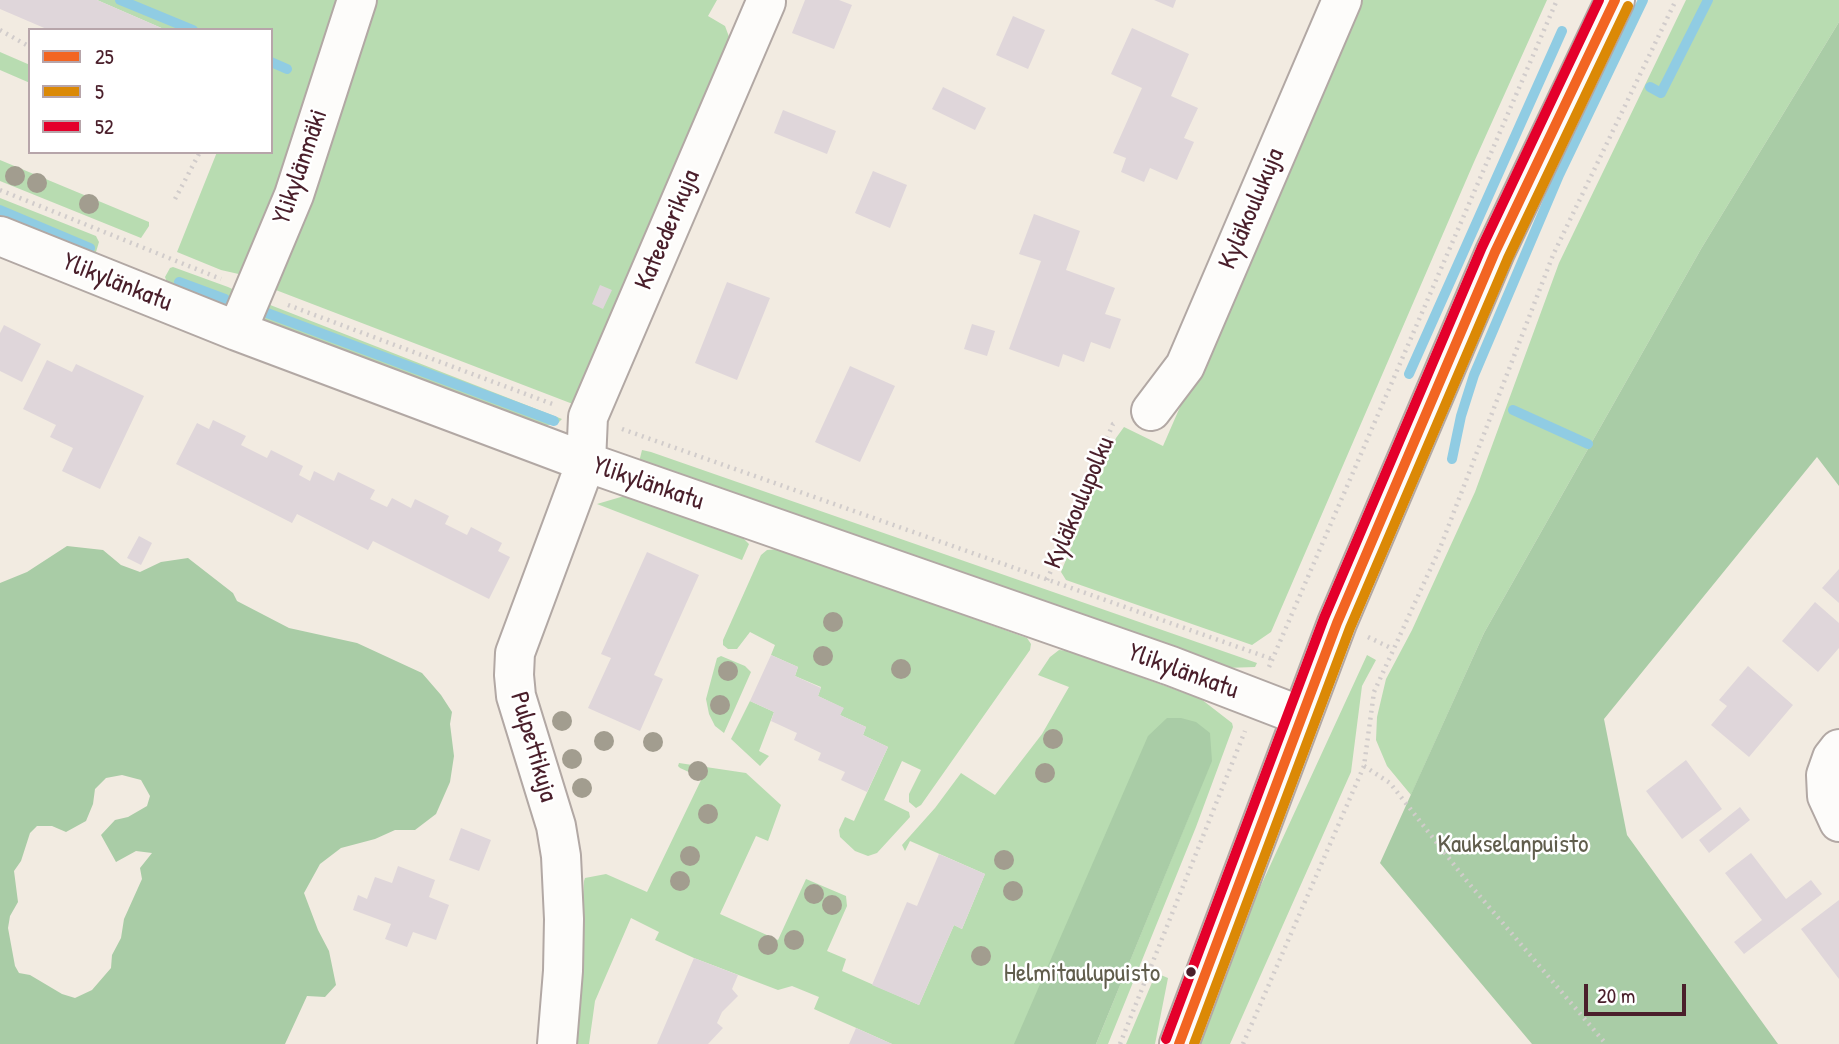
<!DOCTYPE html>
<meta charset="utf-8">
<style>
body{margin:0}
#map{position:relative;width:1839px;height:1044px;overflow:hidden;background:#f2ebe1;font-family:"Patrick Hand",sans-serif}
canvas{display:block}
.legend{position:absolute;left:28px;top:28px;width:245px;height:126px;box-sizing:border-box;background:#fff;border:2px solid #b7a5aa;margin:0;padding:9px 12px;list-style:none;font-size:21px;color:#4a1f2b}
.legend li{display:flex;align-items:center;gap:14px;height:35px}
.legend b{width:35px;border:2px solid #b7a5aa}
.scale{position:absolute;left:1584px;top:984px;width:102px;height:32px;box-sizing:border-box;border:4px solid #4a1f2b;border-top:0;padding-left:9px;font-size:21px;line-height:24px;white-space:nowrap;color:#4a1f2b;-webkit-text-stroke:5px #fff;paint-order:stroke}
</style>
<div id="map">
<canvas width="1839" height="1044"></canvas>
<ul class="legend">
<li><b style="height:9px;background:#f26522"></b>25</li>
<li><b style="height:9px;background:#db8906"></b>5</li>
<li><b style="height:9px;background:#e4002b"></b>52</li>
</ul>
<div class="scale">20 m</div>
</div>
<script>
const ctx = document.querySelector('canvas').getContext('2d');
ctx.lineJoin = 'round';
function fillPath(path, color) { ctx.fillStyle = color; ctx.fill(path, 'evenodd'); }
const toPath = rows => new Path2D(rows.map(r => 'M' + r).join(''));
function stroke(path, color, width, dash) { ctx.strokeStyle = color; ctx.lineWidth = width; ctx.lineCap = dash ? 'butt' : 'round'; ctx.setLineDash(dash || []); ctx.stroke(path); }
function drawText(font, color, halo, rows, align = 'center') {
  ctx.font = font + ' "Patrick Hand",sans-serif'; ctx.lineWidth = 5; ctx.setLineDash([]); ctx.textBaseline = 'middle'; ctx.strokeStyle = halo; ctx.fillStyle = color; for (const [text, x, y, turn = 0] of rows) {
    ctx.save(); ctx.translate(x, y); ctx.rotate((+turn || 0) * Math.PI / 180); ctx.textAlign = isNaN(turn) ? turn : align; if (halo) ctx.strokeText(text, 0, 0); ctx.fillText(text, 0, 0); ctx.restore();
  }
}
fillPath(toPath([
 [97,0,344,0,319,93,243,275,221,270,177,252,217,152,271,152,271,30,166,30],
 [371,0,717,0,708,16,725,26,731,42,578,406,268,287],
 [1357,0,1547,0,1474,162,1271,632,1252,645,1066,580,1061,572,1116,438,1124,427,1163,446],
 [1686,0,1839,0,1839,22,1701,249,1484,633,1411,795,1387,766,1376,740,1377,717,1386,679,1412,630,1475,492,1559,263],
 [0,52,30,65,30,83,0,70],
 [0,160,149,222,149,226,141,238,0,181],
 [0,198,96,236,99,242,96,252,93,255,0,220],
 [173,267,228,287,241,293,227,309,168,285,165,277,170,268],
 [260,301,562,419,556,425,545,425,263,323],
 [642,450,651,452,1257,663,1255,667,1225,668,639,462],
 [631,494,738,533,749,544,742,560,597,504],
 [779,549,1027,638,1031,644,1030,650,921,805,916,808,909,802,909,794,921,770,902,761,884,800,909,812,910,817,877,853,868,856,855,851,840,837,839,830,845,817,854,821,888,747,863,735,866,727,840,715,843,708,818,696,821,687,795,676,798,667,771,655,775,645,750,632,737,649,728,649,723,645,723,640,761,555,767,550],
 [1059,650,1069,651,1201,699,1232,723,1233,727,1196,827,1108,1044,1096,1044,1196,799,1090,1044,892,1044,814,1009,819,997,792,986,778,990,694,958,655,940,659,932,631,918,595,1001,589,1044,576,1044,584,881,585,878,606,874,647,892,702,778,680,768,678,766,679,763,746,773,781,805,768,841,756,836,720,914,778,940,806,879,846,896,847,906,827,951,846,959,842,971,919,1005,954,925,962,929,985,874,910,841,905,851,902,845,935,808,961,773,995,795,1042,734,1069,687,1038,675,1050,657],
 [1367,655,1376,660,1362,686,1351,772,1230,1044,1188,1044],
 [721,656,745,666,751,672,724,733,715,726,709,714,706,699,717,658],
 [750,701,774,712,759,751,769,756,760,766,731,739],
 [1156,973,1168,978,1155,1044,1126,1044]
]), '#b8dcb1');
fillPath(toPath([
 [1839,22,1839,486,1817,457,1604,719,1627,835,1778,1044,1532,1044,1380,863,1484,633,1701,249],
 [67,546,103,550,121,565,140,572,161,562,188,558,233,593,237,601,289,628,357,643,422,673,441,695,452,712,450,724,454,756,450,782,436,814,415,830,395,830,375,839,341,848,320,864,304,893,318,930,329,951,336,985,325,997,307,996,285,1044,0,1044,0,583,27,572],
 [122,775,141,780,150,796,147,806,128,817,115,820,101,835,116,862,136,851,152,853,140,868,142,879,124,919,121,938,112,955,111,968,92,990,75,998,62,994,30,975,19,973,15,966,8,928,10,916,18,902,14,871,21,861,30,833,37,826,52,826,66,832,86,821,93,804,95,789,106,778],
 [1167,718,1181,718,1196,722,1210,733,1212,761,1096,1044,1014,1044,1148,736]
]), '#a9cca6');
stroke(toPath([
 [120,0,193,30],
 [271,62,287,69],
 [1650,87,1661,93,1708,0],
 [0,210,90,248],
 [179,282,225,299],
 [267,313,554,421],
 [1409,374,1562,31],
 [1513,410,1588,444],
 [1452,459,1461,416,1474,375,1559,175,1643,0]
]), '#90cce3', 10);
fillPath(toPath([
 [0,0,97,0,166,30,49,30,0,9],
 [805,0,839,0,852,5,834,49,792,33],
 [1154,0,1176,0,1173,8],
 [1013,16,1045,30,1028,69,996,55],
 [1132,28,1189,54,1171,96,1198,108,1184,138,1194,142,1177,180,1150,168,1144,182,1121,172,1126,158,1113,153,1142,88,1111,74],
 [943,87,986,108,975,130,932,109],
 [783,110,836,131,827,154,774,133],
 [873,171,907,185,890,228,855,213],
 [1034,214,1080,231,1066,270,1115,288,1105,314,1121,319,1110,349,1091,342,1084,362,1063,354,1059,367,1009,349,1041,261,1019,254],
 [727,282,770,298,737,380,695,363],
 [600,285,612,290,603,309,592,304],
 [972,324,995,331,987,356,964,349],
 [4,325,41,344,22,382,0,371,0,333],
 [47,360,72,372,76,364,144,396,100,489,62,471,73,448,50,437,56,425,23,409],
 [850,366,895,386,860,462,815,442],
 [213,420,246,436,241,445,267,458,271,450,303,466,299,475,310,481,314,471,334,481,338,472,375,490,370,499,387,507,392,498,411,508,415,499,449,516,445,524,467,535,471,527,502,543,498,551,510,557,489,599,373,541,368,550,297,514,292,523,176,464,197,423,209,429],
 [139,536,152,543,141,565,127,558],
 [647,552,699,575,654,675,663,679,640,731,588,708,611,658,601,654],
 [1839,569,1839,603,1822,588],
 [1815,602,1839,623,1839,648,1818,672,1782,641],
 [771,655,798,667,795,676,821,688,818,696,844,708,840,715,866,727,863,735,888,747,867,792,841,780,845,772,818,760,821,753,794,740,797,733,771,721,774,712,750,701],
 [1748,666,1793,705,1749,757,1711,725,1727,706,1719,700],
 [1686,760,1722,809,1682,839,1646,791],
 [1740,807,1750,820,1709,853,1699,840],
 [461,828,491,840,479,871,449,860],
 [1751,853,1786,899,1811,880,1822,894,1744,954,1734,942,1762,920,1725,873],
 [939,854,985,874,962,929,954,925,919,1005,872,985,907,902,917,906],
 [398,866,435,880,429,897,449,905,436,940,413,932,407,947,385,939,391,924,353,910,358,895,367,899,375,877,392,883],
 [1839,900,1839,979,1801,929],
 [694,958,738,975,732,989,738,996,722,1012,717,1023,723,1028,708,1044,657,1044],
 [856,1028,892,1044,849,1044]
]), '#dfd6da');
const street = toPath([
 [0,236,237,331,586,462,1171,666,1301,716],
 [237,331,294,195,357,0],
 [1151,411,1185,366,1342,0],
 [1839,749,1832,758,1826,775,1827,796,1839,822],
 [557,1044,563,971,564,919,561,856,556,826,516,696,514,675,515,653,586,462,588,417,766,2]
]);
const secondary = toPath([
 [1179,1044,1337,623,1495,252,1615,0]
]);
stroke(street, '#b2a8a4', 42);
stroke(secondary, '#b2a8a4', 42);
stroke(toPath([
 [0,30,30,47],
 [0,190,221,279],
 [175,199,200,152],
 [288,305,555,405],
 [622,429,1272,659],
 [1047,580,1113,424,1117,422],
 [1368,637,1393,649],
 [1269,667,1557,0],
 [1364,766,1390,783,1466,880,1606,1044],
 [1120,1044,1245,731],
 [1243,1044,1364,766,1374,692,1440,548,1553,255,1676,0]
]), '#d1cccb', 4.5, [2, 5]);
stroke(street, '#fdfcfa', 38);
stroke(secondary, '#fdfcfa', 38);
stroke(toPath([
 [1179,1044,1337,623,1495,252,1615,0]
]), '#f26522', 10);
stroke(toPath([
 [1194,1044,1350,628,1508,258,1628,6]
]), '#db8906', 10);
stroke(toPath([
 [1166,1039,1324,618,1482,247,1599,0]
]), '#e4002b', 10);
ctx.fillStyle = '#a29d8f';
for (const [x, y] of [
 [15,176],
 [37,183],
 [89,204],
 [833,622],
 [823,656],
 [901,669],
 [728,671],
 [720,705],
 [562,721],
 [1053,739],
 [604,741],
 [653,742],
 [572,759],
 [698,771],
 [1045,773],
 [582,788],
 [708,814],
 [690,856],
 [1004,860],
 [680,881],
 [1013,891],
 [814,894],
 [832,905],
 [794,940],
 [768,945],
 [981,956]
]) { ctx.beginPath(); ctx.arc(x, y, 10, 0, 2 * Math.PI); ctx.fill(); }
for (const [x, y, r, color] of [
 [1191,972,6,"#4a1f2b"]
]) { const dot = new Path2D(); dot.arc(x, y, r, 0, 2 * Math.PI); ctx.fillStyle = color; ctx.fill(dot); stroke(dot, '#fff', 2.5); }
drawText('26px', '#4a1f2b', '#fff', [
 ["Ylikylänmäki",301,167,-71],
 ["Kyläkoulukuja",1252,209,-67],
 ["Kateederikuja",668,230,-67],
 ["Ylikylänkatu",117,283,22],
 ["Ylikylänkatu",648,484,19],
 ["Kyläkoulupolku",1080,503,-67],
 ["Ylikylänkatu",1183,672,20],
 ["Pulpettikuja",533,747,74]
]);
drawText('26px', '#605d4c', '#fff', [
 ["Kaukselanpuisto",1513,845],
 ["Helmitaulupuisto",1082,974]
]);
</script>
